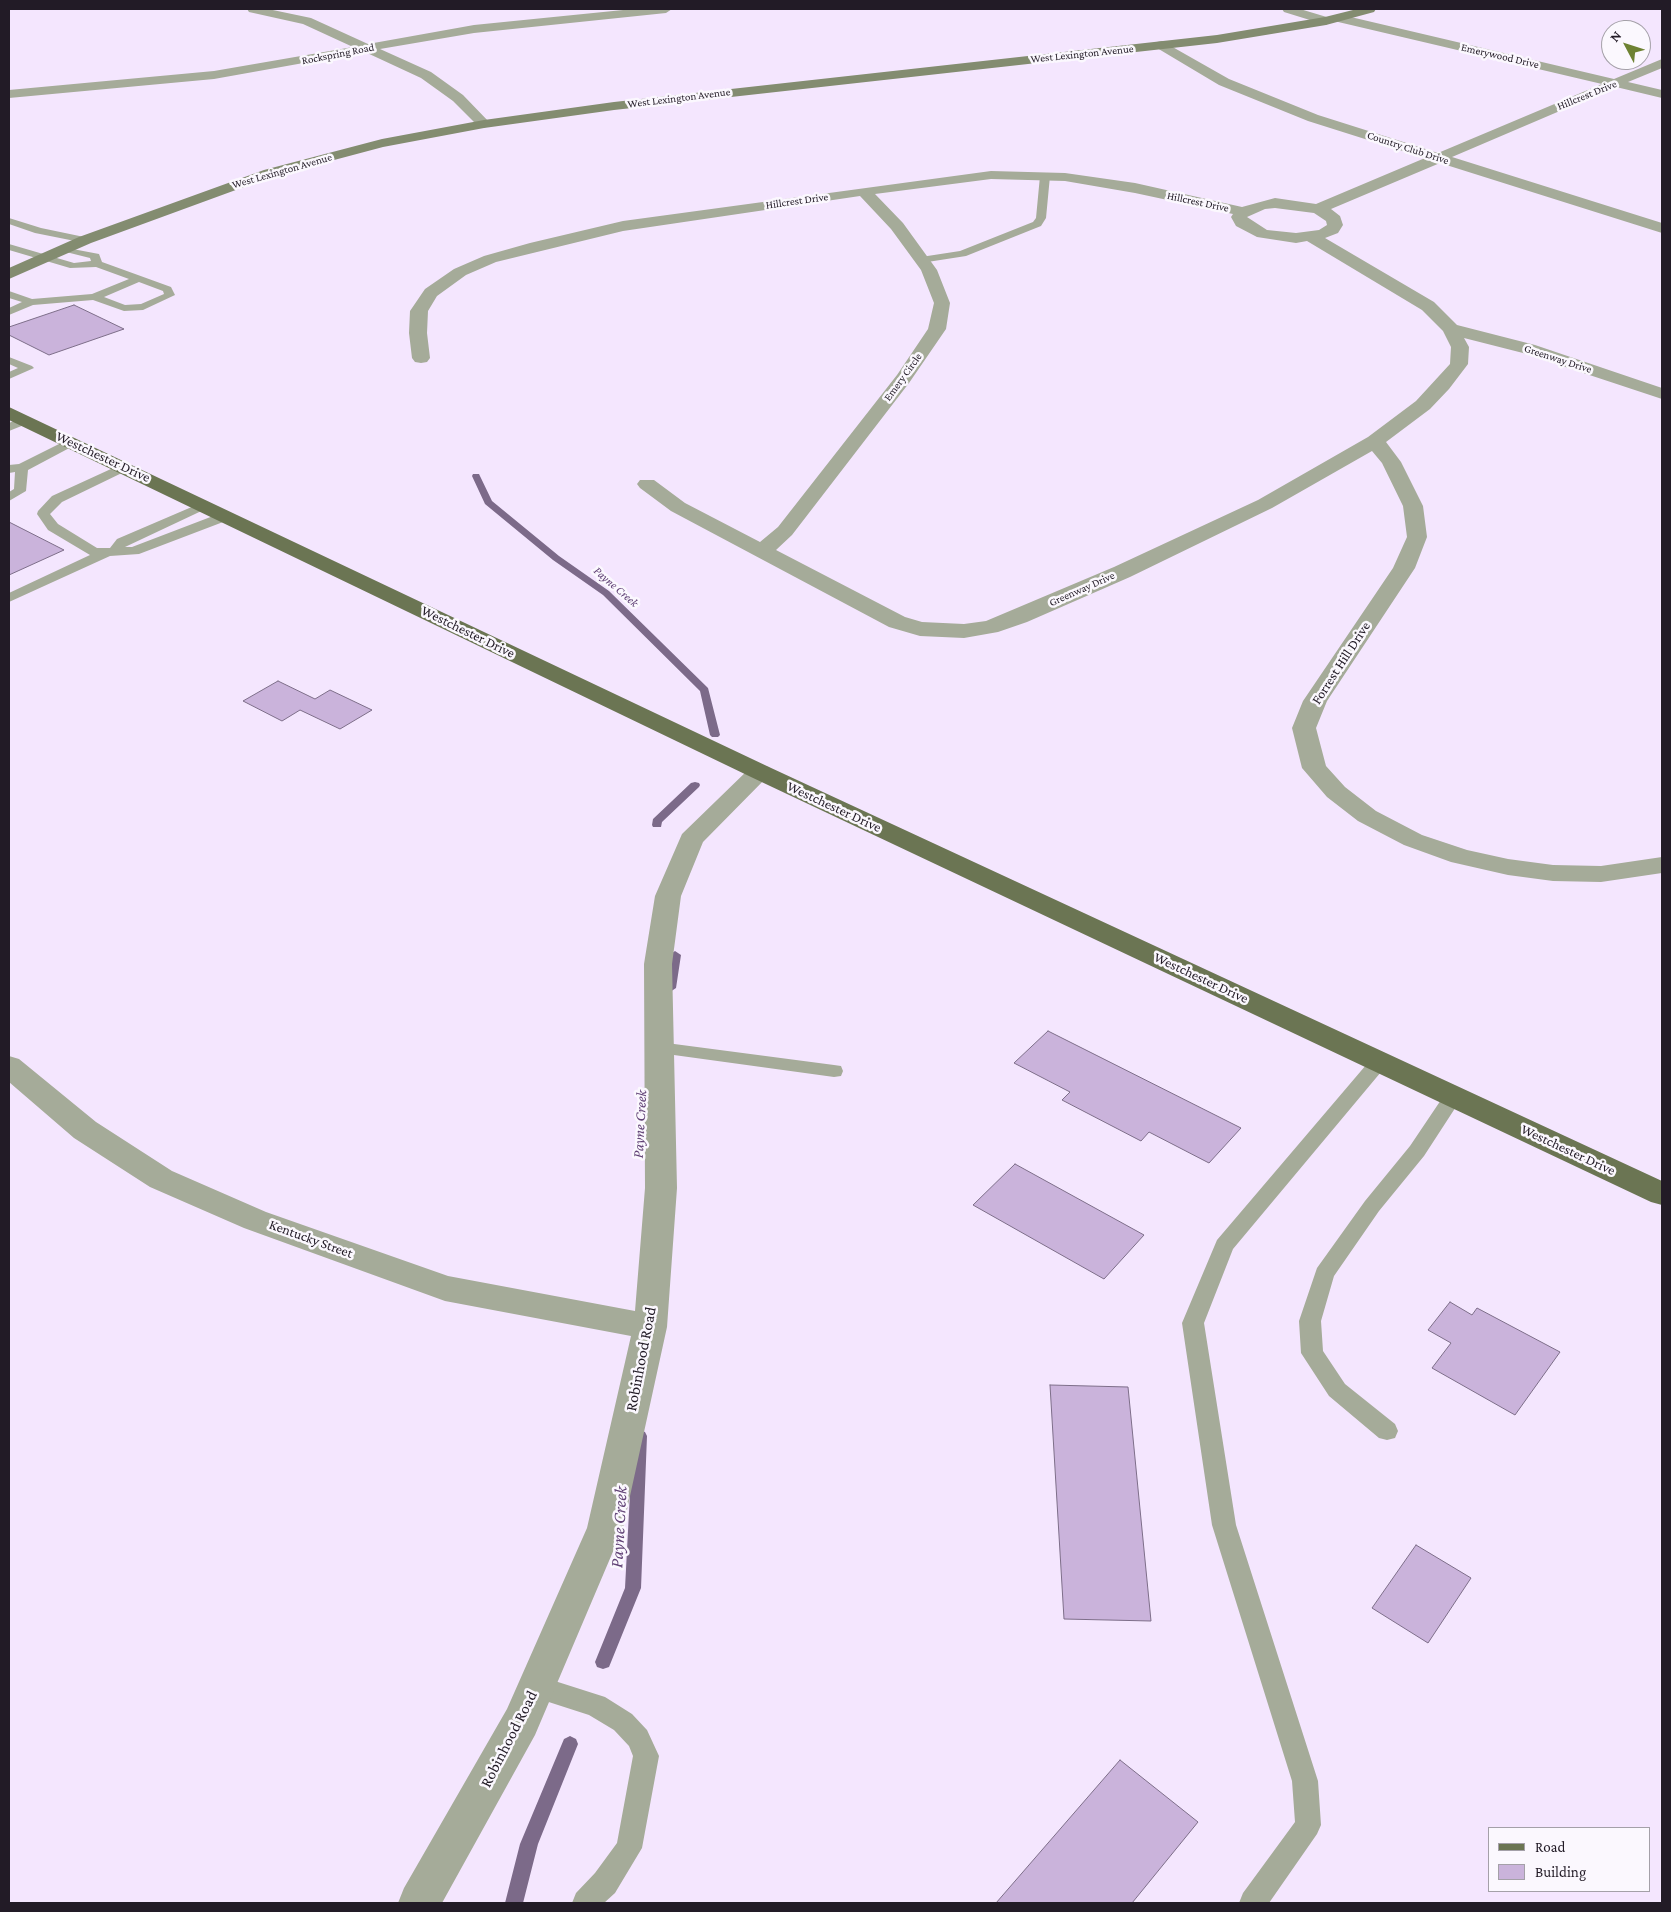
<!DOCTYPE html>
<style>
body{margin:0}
#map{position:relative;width:1671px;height:1912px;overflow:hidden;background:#f4e6fe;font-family:"Crimson Pro",serif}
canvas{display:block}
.frame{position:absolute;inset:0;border:10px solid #221b26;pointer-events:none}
.legend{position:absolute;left:1488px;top:1827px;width:162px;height:65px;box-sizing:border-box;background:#fbf8fe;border:1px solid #a4a0a8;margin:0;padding:6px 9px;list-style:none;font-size:15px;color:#221b26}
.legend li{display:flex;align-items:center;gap:10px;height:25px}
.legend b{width:25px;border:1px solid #a4a0a8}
.north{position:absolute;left:1601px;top:20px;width:50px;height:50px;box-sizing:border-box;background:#fbf8fe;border:1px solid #a4a0a8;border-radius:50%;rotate:310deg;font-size:14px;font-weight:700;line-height:20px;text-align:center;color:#221b26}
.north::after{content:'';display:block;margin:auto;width:18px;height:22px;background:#6e8233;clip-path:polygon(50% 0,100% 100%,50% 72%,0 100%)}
</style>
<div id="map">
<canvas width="1671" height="1912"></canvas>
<div class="frame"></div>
<ul class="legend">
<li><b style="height:6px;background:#6b7553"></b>Road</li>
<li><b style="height:14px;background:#cab3db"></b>Building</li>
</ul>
<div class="north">N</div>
</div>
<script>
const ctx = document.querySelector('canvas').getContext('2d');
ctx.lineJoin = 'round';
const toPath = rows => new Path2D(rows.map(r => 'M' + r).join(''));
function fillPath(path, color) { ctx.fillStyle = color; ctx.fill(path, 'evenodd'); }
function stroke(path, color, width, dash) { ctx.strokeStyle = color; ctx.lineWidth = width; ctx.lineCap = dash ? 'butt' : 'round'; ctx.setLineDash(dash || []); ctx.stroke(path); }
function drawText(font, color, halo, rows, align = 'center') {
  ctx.font = font + ' "Crimson Pro",serif'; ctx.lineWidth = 5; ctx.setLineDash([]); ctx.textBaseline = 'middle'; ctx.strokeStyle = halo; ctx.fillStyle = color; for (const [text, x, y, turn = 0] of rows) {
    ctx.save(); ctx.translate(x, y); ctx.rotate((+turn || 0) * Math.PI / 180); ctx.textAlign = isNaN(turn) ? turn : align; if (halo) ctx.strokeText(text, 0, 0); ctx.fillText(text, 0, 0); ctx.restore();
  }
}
fillPath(toPath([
 [473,474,479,474,492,501,559,556,609,591,708,688,720,735,718,737,712,737,710,735,700,691,603,595,553,560,485,504,472,476,473,474],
 [695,782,699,783,700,785,699,787,662,822,661,827,653,827,652,825,653,819,691,783,695,782],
 [675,951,681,955,676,988,670,992,664,988,669,955,675,951],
 [640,1430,645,1432,647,1436,641,1588,609,1667,603,1669,597,1667,595,1662,625,1588,633,1436,635,1432,640,1430],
 [570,1736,576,1739,578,1744,538,1844,523,1903,505,1903,520,1844,564,1739,570,1736]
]), '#7c6a89');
const building = toPath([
 [74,305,124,329,49,355,9,335,9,327,74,305],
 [9,522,64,550,9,575,9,522],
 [278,681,315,699,330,690,372,710,340,729,300,710,282,721,243,701,278,681],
 [1048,1031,1241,1128,1209,1163,1149,1132,1141,1141,1062,1100,1070,1092,1014,1063,1048,1031],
 [1015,1164,1144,1235,1104,1279,973,1205,1015,1164],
 [1450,1302,1472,1315,1477,1308,1560,1352,1515,1415,1432,1368,1451,1343,1428,1330,1450,1302],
 [1050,1385,1128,1387,1151,1621,1064,1619,1050,1385],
 [1416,1545,1471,1578,1428,1643,1372,1608,1416,1545],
 [1120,1760,1198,1822,1132,1903,996,1903,1120,1760]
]);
fillPath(building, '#cab3db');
stroke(building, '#7d6e89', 1);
fillPath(toPath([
 [1045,173,1050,176,1046,218,1041,226,966,256,921,263,916,260,921,257,960,251,1033,222,1036,218,1040,176,1045,173],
 [9,218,41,228,89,238,90,240,85,243,35,233,9,224,9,218],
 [9,244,74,263,91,261,90,258,62,251,62,247,99,254,102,262,171,287,175,295,143,310,124,311,93,300,33,305,9,315,9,308,22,302,9,298,9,291,32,299,92,294,129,279,96,267,70,268,9,250,9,244],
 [139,282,163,291,164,294,141,304,125,305,104,297,139,282],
 [9,357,32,366,34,368,9,379,9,372,18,368,9,364,9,357],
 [25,416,31,420,29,423,9,431,9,423,25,416],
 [71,438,77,442,75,445,28,470,26,491,9,501,9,492,14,489,15,472,9,473,9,465,19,464,71,438],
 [124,463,128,464,130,467,128,470,62,502,50,514,58,524,97,548,110,548,117,539,201,503,206,502,212,506,125,547,132,547,221,513,226,512,232,516,231,519,139,554,110,556,9,602,9,593,90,555,48,530,37,514,38,511,52,496,124,463],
 [659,1042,834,1065,841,1066,843,1071,841,1076,834,1077,652,1052,650,1048,652,1044,659,1042],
 [1379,1056,1386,1058,1388,1062,1386,1066,1233,1249,1204,1323,1236,1525,1318,1781,1321,1825,1317,1834,1269,1903,1239,1903,1243,1893,1295,1822,1292,1781,1212,1525,1182,1323,1217,1240,1372,1058,1379,1056],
 [1454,1089,1461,1091,1463,1096,1424,1156,1379,1211,1334,1276,1321,1321,1323,1351,1345,1384,1395,1424,1398,1431,1395,1438,1387,1440,1379,1438,1329,1396,1301,1353,1299,1321,1317,1268,1365,1201,1410,1146,1447,1091,1454,1089],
 [536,1675,605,1697,632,1714,647,1730,659,1756,642,1848,615,1893,604,1903,572,1903,576,1893,595,1873,617,1843,633,1756,629,1746,614,1730,589,1715,527,1695,523,1687,527,1679,536,1675]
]), '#a5ab99');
fillPath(toPath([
 [247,9,268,9,311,18,368,44,474,25,633,9,672,9,666,13,474,33,380,49,431,72,463,95,491,124,484,128,479,127,453,101,421,78,365,52,214,79,9,98,9,90,214,71,353,47,303,24,249,12,247,9],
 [1282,9,1300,9,1330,18,1332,21,1326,25,1284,12,1282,9],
 [1338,14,1614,79,1662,59,1662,68,1628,82,1662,90,1662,98,1616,87,1452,157,1662,223,1662,233,1440,163,1331,209,1340,216,1343,225,1338,233,1325,238,1434,302,1457,325,1535,345,1662,388,1662,399,1523,353,1464,338,1469,347,1468,364,1465,368,1449,389,1430,409,1386,442,1401,462,1423,506,1427,537,1415,568,1327,701,1316,728,1326,766,1345,787,1376,811,1422,835,1467,850,1508,859,1553,865,1601,866,1662,857,1662,873,1601,882,1553,881,1508,875,1451,862,1404,845,1358,821,1327,797,1302,768,1292,728,1303,701,1393,568,1407,537,1403,506,1382,463,1372,451,1272,508,1130,577,1027,622,998,632,964,638,920,636,889,627,671,511,640,488,637,484,640,480,654,480,685,503,760,542,778,527,897,375,928,329,934,303,921,270,891,229,860,196,623,231,496,262,466,275,437,296,428,311,427,333,430,358,427,362,421,363,415,362,412,358,409,333,410,311,425,289,454,269,484,256,530,243,623,221,991,171,1065,173,1135,183,1242,207,1275,198,1316,204,1425,158,1308,121,1219,85,1157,48,1156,45,1157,42,1162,41,1229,79,1318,115,1438,153,1602,84,1334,21,1332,18,1338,14],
 [991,179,1065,181,1135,193,1233,214,1231,217,1236,226,1257,237,1296,243,1307,241,1422,310,1443,331,1451,347,1450,364,1416,401,1368,437,1258,500,1114,567,986,621,964,624,922,622,905,617,776,550,792,535,909,383,946,329,950,303,937,270,903,223,875,194,991,179],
 [1275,208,1314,213,1326,221,1327,225,1319,230,1296,233,1267,230,1247,217,1265,209,1275,208],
 [760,765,769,767,772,772,703,842,681,896,672,964,677,1188,667,1327,623,1528,535,1735,442,1903,398,1903,404,1888,507,1709,587,1528,631,1336,445,1301,244,1228,150,1187,74,1138,9,1082,9,1056,19,1059,96,1122,172,1171,266,1212,448,1276,635,1311,645,1188,644,964,655,896,682,834,751,767,760,765]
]), '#a5ab99');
fillPath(toPath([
 [1357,9,1376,9,1374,12,1326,25,1217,43,614,110,484,128,383,147,274,176,91,243,9,279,9,268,79,237,264,170,382,139,484,120,614,102,1217,35,1325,17,1357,9]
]), '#838c70');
fillPath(toPath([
 [9,407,769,767,1662,1181,1662,1205,1651,1202,751,777,9,420,9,407]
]), '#6b7553');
drawText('11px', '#221b26', '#fbf8fe', [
 ["Rockspring Road",338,54,-11],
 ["West Lexington Avenue",1082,54,-6],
 ["Emerywood Drive",1500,56,13],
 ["Hillcrest Drive",1587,95,-22],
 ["West Lexington Avenue",679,98,-7],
 ["Country Club Drive",1408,148,18],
 ["West Lexington Avenue",282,171,-16],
 ["Hillcrest Drive",797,201,-8],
 ["Hillcrest Drive",1198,202,12],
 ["Greenway Drive",1558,359,18],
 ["Emery Circle",903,377,-54],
 ["Greenway Drive",1082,589,-24]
]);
drawText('italic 12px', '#624377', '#fbf8fe', [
 ["Payne Creek",616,587,41]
]);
drawText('14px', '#221b26', '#fbf8fe', [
 ["Westchester Drive",103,457,25],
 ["Westchester Drive",468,632,26],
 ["Forrest Hill Drive",1341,663,-57],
 ["Westchester Drive",834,807,25],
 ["Westchester Drive",1201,978,25],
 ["Westchester Drive",1568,1150,25],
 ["Kentucky Street",311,1239,20]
]);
drawText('italic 15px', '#624377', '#fbf8fe', [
 ["Payne Creek",640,1124,-87]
]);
drawText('16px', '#221b26', '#fbf8fe', [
 ["Robinhood Road",641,1359,-79],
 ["Robinhood Road",509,1739,-63]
]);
drawText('italic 18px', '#624377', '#fbf8fe', [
 ["Payne Creek",619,1527,-87]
]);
</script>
